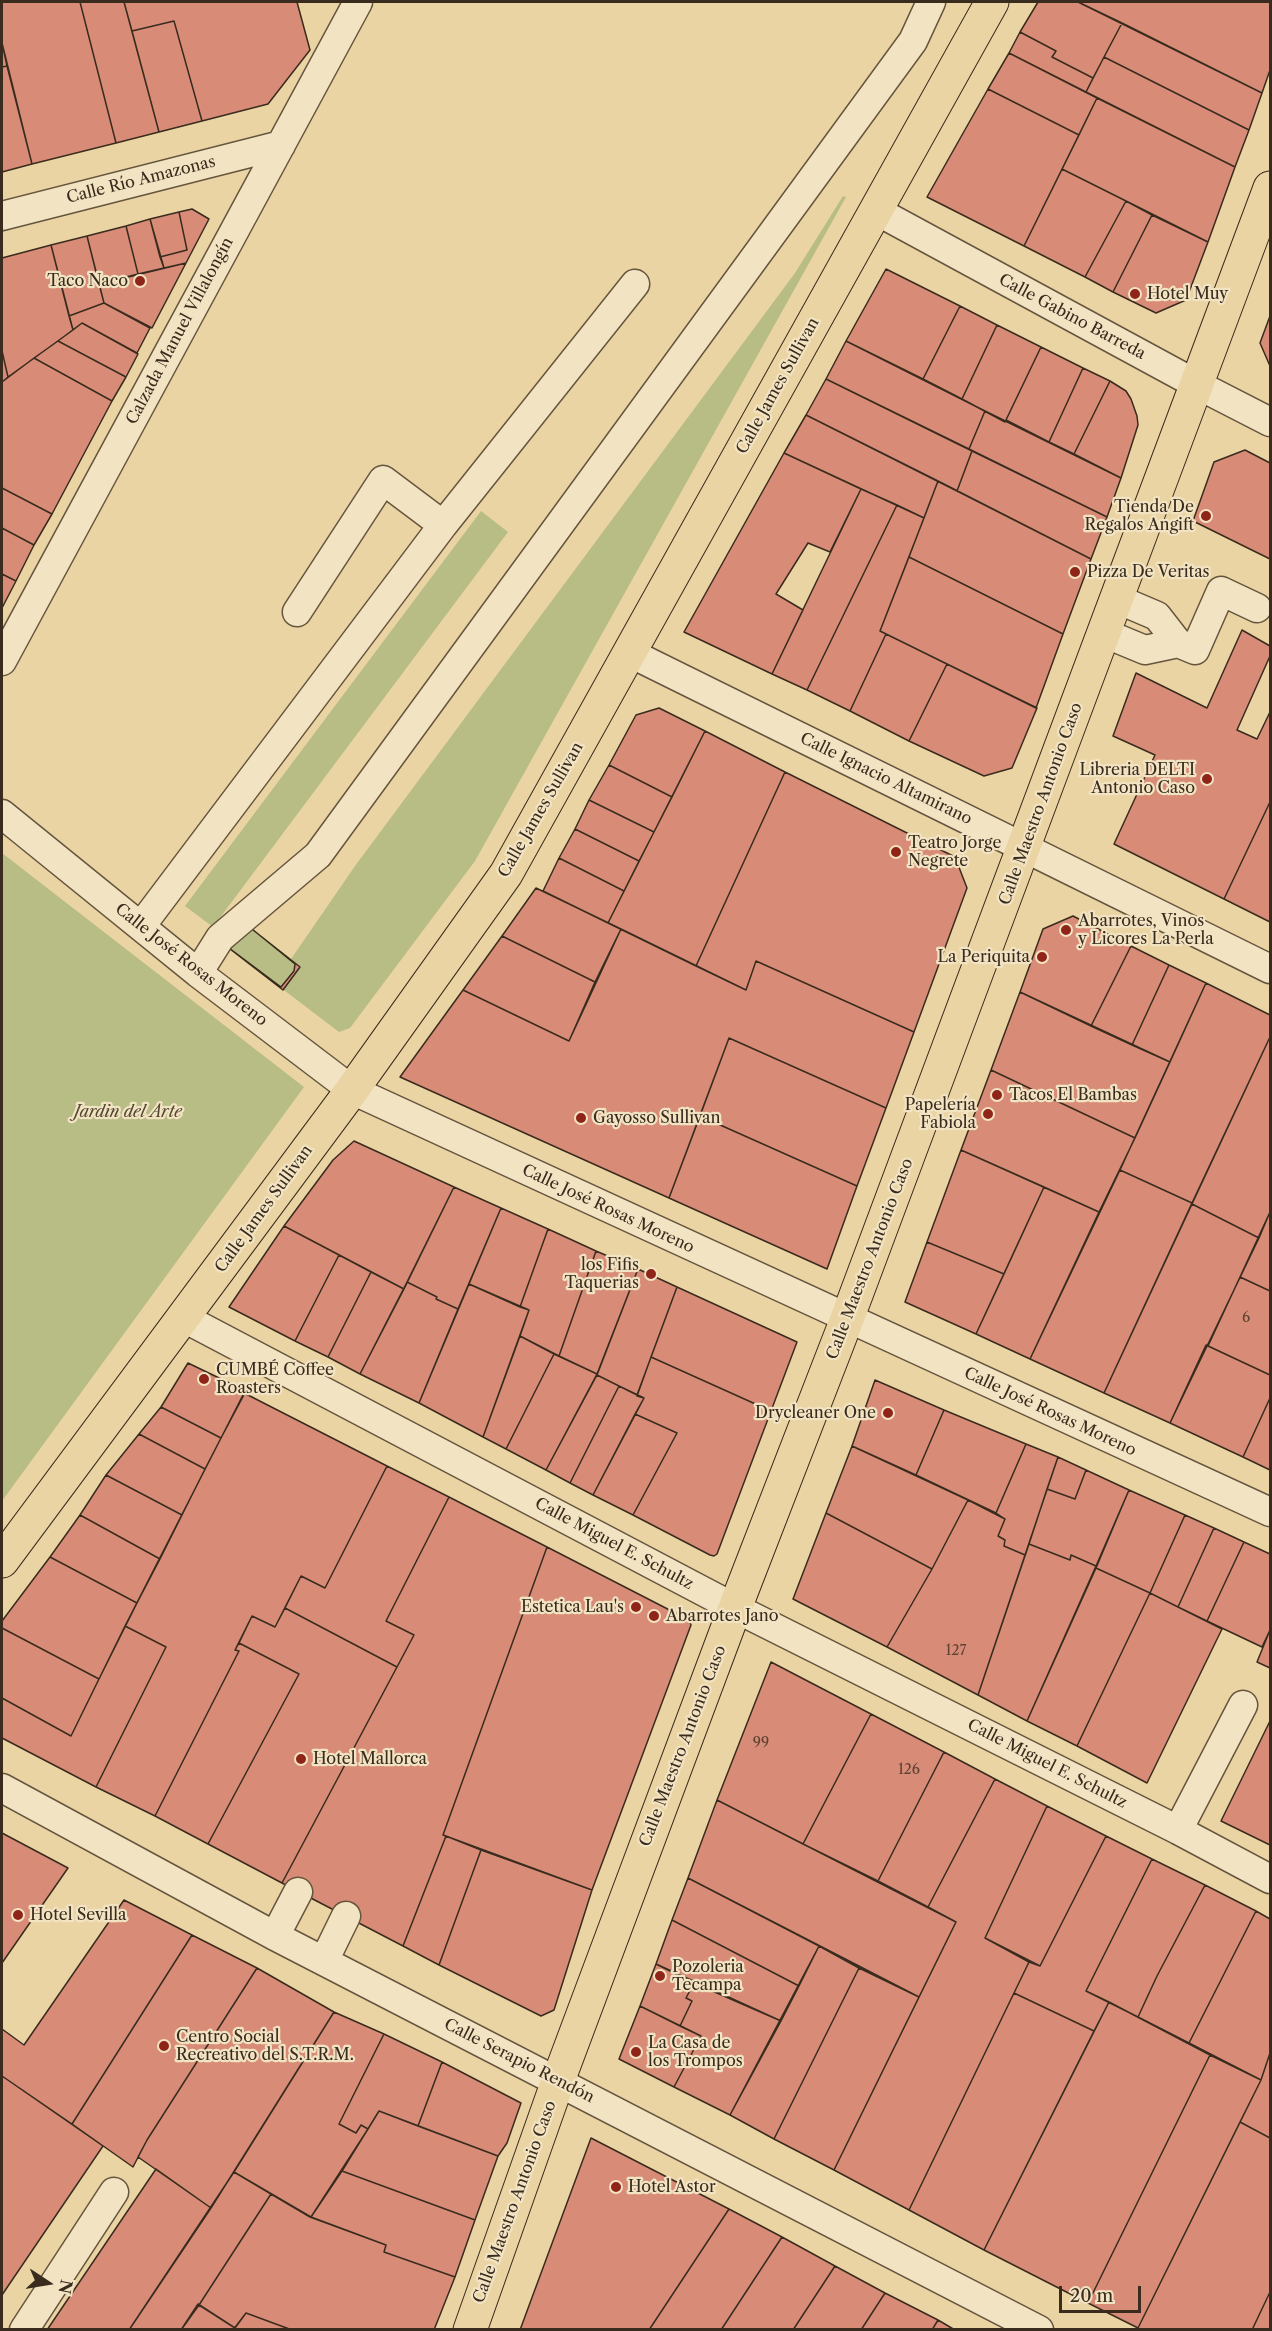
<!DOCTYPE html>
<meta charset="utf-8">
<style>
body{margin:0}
#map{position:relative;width:1272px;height:2331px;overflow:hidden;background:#ebd4a3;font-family:"Libre Caslon Text",serif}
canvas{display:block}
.frame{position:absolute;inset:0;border:3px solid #392b1d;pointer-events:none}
.north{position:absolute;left:18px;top:2253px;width:60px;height:60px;-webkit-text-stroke:4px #f2e3c3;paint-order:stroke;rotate:102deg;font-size:16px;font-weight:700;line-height:24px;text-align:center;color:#392b1d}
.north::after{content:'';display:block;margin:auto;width:21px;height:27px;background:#392b1d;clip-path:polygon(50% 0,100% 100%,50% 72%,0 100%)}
.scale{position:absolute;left:1059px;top:2286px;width:82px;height:27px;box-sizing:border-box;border:3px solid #392b1d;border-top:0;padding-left:8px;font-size:18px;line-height:21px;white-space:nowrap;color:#392b1d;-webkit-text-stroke:4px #f2e3c3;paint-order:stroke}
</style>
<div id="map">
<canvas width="1272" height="2331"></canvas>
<div class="frame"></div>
<div class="north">N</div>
<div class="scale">20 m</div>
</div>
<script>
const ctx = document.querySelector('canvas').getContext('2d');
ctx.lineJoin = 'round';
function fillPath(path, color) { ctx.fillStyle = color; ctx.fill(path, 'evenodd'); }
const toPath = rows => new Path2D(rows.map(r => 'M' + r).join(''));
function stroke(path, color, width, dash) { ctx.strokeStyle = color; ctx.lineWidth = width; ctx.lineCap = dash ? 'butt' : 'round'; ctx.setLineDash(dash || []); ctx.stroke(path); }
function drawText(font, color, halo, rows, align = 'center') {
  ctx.font = font + ' "Libre Caslon Text",serif'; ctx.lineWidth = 4.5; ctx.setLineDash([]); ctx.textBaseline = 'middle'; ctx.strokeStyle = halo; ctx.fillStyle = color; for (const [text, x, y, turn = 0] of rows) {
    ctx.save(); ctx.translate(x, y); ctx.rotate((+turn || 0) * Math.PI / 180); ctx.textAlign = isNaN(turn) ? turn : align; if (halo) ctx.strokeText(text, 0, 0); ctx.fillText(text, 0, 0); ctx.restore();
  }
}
fillPath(toPath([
 [843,196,846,197,475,861,350,1028,339,1032,230,949,248,926,291,959,355,866,795,273],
 [481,511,508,532,213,927,185,906],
 [2,853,304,1087,2,1501]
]), '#b7bd85');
const building = toPath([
 [2,2,80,2,116,143,32,164,2,43,2,2],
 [80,2,124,2,159,132,116,143,80,2],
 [124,2,297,2,310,50,268,104,202,121,174,21,132,31,124,2],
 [1038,2,1078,2,1122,23,1093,78,1052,57,1056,51,1020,32,1038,2],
 [1078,2,1270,2,1270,70,1262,93,1078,2],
 [174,21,202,121,159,132,132,31,174,21],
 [1122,23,1262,93,1249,130,1104,57,1122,23],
 [1020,32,1056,51,1052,57,1093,78,1086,92,1009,53,1020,32],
 [2,43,7,66,2,67,2,43],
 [1009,53,1097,98,1079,135,988,89,1009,53],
 [1104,57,1249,130,1235,167,1086,92,1104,57],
 [7,66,32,164,2,172,2,67,7,66],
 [988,89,1079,135,1024,246,927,197,988,89],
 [1097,98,1235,167,1208,242,1062,169,1097,98],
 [1062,169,1126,201,1085,277,1024,246,1062,169],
 [1126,201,1152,215,1113,292,1085,277,1126,201],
 [192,209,209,219,186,263,164,268,160,257,187,250,179,212,192,209],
 [179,212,187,250,160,257,150,219,179,212],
 [1152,215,1208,242,1186,300,1156,313,1113,292,1152,215],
 [150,219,164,268,138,274,126,226,150,219],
 [126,226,138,274,99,284,87,236,126,226],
 [87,236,104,303,69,316,51,245,87,236],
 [51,245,73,330,8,377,2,351,2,258,51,245],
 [186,263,152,328,104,303,99,284,186,263],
 [886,269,960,306,923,379,846,341,886,269],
 [104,303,150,328,137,353,82,323,73,330,69,316,104,303],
 [960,306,997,325,962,399,923,379,960,306],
 [1270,316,1270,366,1260,343,1270,316],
 [82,323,138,354,126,377,58,341,82,323],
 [997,325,1041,347,1005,422,962,399,997,325],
 [58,341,126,377,112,401,34,358,58,341],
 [846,341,985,411,969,449,826,379,846,341],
 [1041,347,1083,368,1049,442,1006,420,1041,347],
 [2,351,8,377,2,382,2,351],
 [34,358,112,401,52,514,2,488,2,382,34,358],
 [1083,368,1110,381,1074,454,1049,442,1083,368],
 [826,379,972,451,957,491,806,415,826,379],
 [1110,381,1126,391,1131,399,1137,416,1138,425,1121,478,1074,454,1110,381],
 [985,411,1121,478,1107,517,969,449,985,411],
 [806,415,938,481,924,518,784,453,806,415],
 [1245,450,1270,463,1270,559,1193,521,1214,462,1245,450],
 [972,451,1107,517,1091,559,957,491,972,451],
 [784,453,861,489,830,552,808,543,776,594,803,610,772,674,684,632,784,453],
 [938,481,1091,559,1063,634,909,557,938,481],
 [2,488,52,514,34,545,2,528,2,488],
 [861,489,897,505,807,690,772,674,861,489],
 [897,505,924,518,880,631,886,634,850,711,807,690,897,505],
 [2,528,34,545,16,581,2,574,2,528],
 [909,557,1063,634,1036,708,880,631,909,557],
 [2,574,16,581,2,608,2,574],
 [1242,630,1270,646,1270,656,1237,730,1257,739,1270,712,1270,802,1224,899,1114,844,1155,755,1113,736,1136,673,1207,708,1242,630],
 [886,634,947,664,909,741,850,711,886,634],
 [947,664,1037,708,1012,768,984,776,909,741,947,664],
 [659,708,705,731,672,797,609,765,636,715,659,708],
 [705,731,785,772,696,966,608,923,705,731],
 [609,765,672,797,654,832,589,800,609,765],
 [785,772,955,857,967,888,914,1032,756,961,746,990,696,966,785,772],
 [589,800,654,832,639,861,575,829,589,800],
 [1270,802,1270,922,1224,899,1270,802],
 [575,829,639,861,624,891,559,858,575,829],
 [559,858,624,891,608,923,543,891,559,858],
 [536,888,621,929,595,982,502,936,536,888],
 [1073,916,1131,946,1091,1026,1020,992,1043,929,1073,916],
 [248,926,300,967,283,990,230,949,248,926],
 [252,929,295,964,294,971,281,987,229,948,252,929],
 [621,929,746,990,756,961,914,1032,886,1108,729,1038,669,1198,400,1077,463,990,569,1041,621,929],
 [502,936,595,982,569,1041,463,990,502,936],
 [1131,946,1169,965,1132,1045,1091,1026,1131,946],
 [1169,965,1206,983,1170,1062,1132,1045,1169,965],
 [1206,983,1270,1015,1270,1037,1192,1203,1120,1170,1206,983],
 [1020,992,1170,1062,1135,1138,991,1070,1020,992],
 [1270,1037,1270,1212,1259,1238,1192,1204,1270,1037],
 [729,1038,886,1108,857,1186,700,1116,729,1038],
 [991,1070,1135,1138,1099,1212,961,1150,991,1070],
 [700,1116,857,1186,827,1269,669,1198,700,1116],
 [354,1141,454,1187,404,1289,284,1226,333,1160,354,1141],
 [961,1150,1044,1187,1004,1274,927,1242,961,1150],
 [1120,1170,1192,1203,1104,1393,1030,1359,1120,1170],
 [454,1187,501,1208,458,1309,436,1299,437,1297,407,1282,454,1187],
 [1044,1187,1099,1212,1030,1359,976,1334,1044,1187],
 [1192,1204,1259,1238,1170,1423,1104,1393,1192,1204],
 [501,1208,548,1229,520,1307,469,1284,501,1208],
 [1270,1212,1270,1291,1240,1277,1270,1212],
 [284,1226,339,1255,295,1341,229,1307,284,1226],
 [548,1229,596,1251,559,1356,520,1336,529,1310,520,1307,548,1229],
 [927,1242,1004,1274,976,1334,905,1302,927,1242],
 [596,1251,638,1269,597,1374,559,1356,596,1251],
 [339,1255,371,1272,328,1357,295,1341,339,1255],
 [638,1269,677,1287,637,1395,597,1375,638,1269],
 [371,1272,404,1289,360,1374,328,1357,371,1272],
 [1240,1277,1270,1291,1270,1375,1208,1346,1240,1277],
 [407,1282,437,1297,436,1299,458,1309,419,1403,360,1374,407,1282],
 [469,1284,529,1310,483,1437,419,1403,469,1284],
 [677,1287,797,1342,771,1411,651,1357,677,1287],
 [520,1336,554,1354,506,1449,483,1437,520,1336],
 [1206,1345,1270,1375,1270,1398,1243,1457,1170,1423,1206,1345],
 [554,1354,597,1374,546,1470,506,1449,554,1354],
 [651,1357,771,1411,717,1554,714,1556,710,1555,633,1515,677,1433,635,1414,644,1398,637,1396,651,1357],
 [188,1363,246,1391,221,1438,161,1407,188,1363],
 [597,1375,619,1386,570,1483,546,1470,597,1375],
 [875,1380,944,1410,916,1475,852,1446,875,1380],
 [619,1386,644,1398,593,1495,570,1483,619,1386],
 [244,1393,387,1466,325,1588,301,1576,275,1627,252,1616,235,1650,239,1651,155,1816,96,1787,166,1647,125,1626,244,1393],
 [1270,1398,1270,1470,1243,1457,1270,1398],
 [161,1407,221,1438,205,1469,139,1434,161,1407],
 [944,1410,1026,1444,996,1513,916,1475,944,1410],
 [635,1414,677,1433,633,1515,593,1495,635,1414],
 [139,1434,205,1469,182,1515,106,1475,139,1434],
 [1026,1444,1058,1457,1025,1555,1004,1546,1005,1540,998,1536,1005,1519,996,1513,1026,1444],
 [852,1446,968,1500,932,1569,826,1513,852,1446],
 [1058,1457,1086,1470,1075,1499,1047,1489,1058,1457],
 [387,1466,449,1497,386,1621,414,1635,397,1667,285,1608,301,1576,325,1588,387,1466],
 [1086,1470,1129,1490,1096,1566,1071,1555,1070,1560,1029,1544,1047,1489,1075,1499,1086,1470],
 [106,1475,182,1515,160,1559,80,1515,106,1475],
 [1129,1490,1185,1515,1150,1593,1096,1568,1129,1490],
 [449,1497,547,1547,443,1835,446,1836,403,1946,282,1883,414,1635,386,1621,449,1497],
 [968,1500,1005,1519,998,1536,1005,1540,1004,1546,1025,1555,978,1695,887,1647,932,1569,968,1500],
 [826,1513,932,1569,887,1647,793,1599,826,1513],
 [80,1515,160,1559,137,1603,50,1557,80,1515],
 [1185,1515,1214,1528,1178,1607,1150,1593,1185,1515],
 [1214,1528,1244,1542,1207,1621,1178,1607,1214,1528],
 [1244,1542,1270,1554,1270,1630,1262,1647,1207,1621,1244,1542],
 [1029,1544,1070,1560,1071,1555,1096,1566,1027,1721,978,1695,1029,1544],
 [547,1547,689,1620,691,1625,592,1890,443,1835,547,1547],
 [50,1557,137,1603,99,1679,2,1628,2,1621,50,1557],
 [1096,1568,1150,1593,1077,1746,1027,1721,1096,1568],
 [1150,1593,1222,1629,1147,1783,1077,1746,1150,1593],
 [285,1608,397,1667,282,1883,208,1844,299,1674,239,1643,252,1616,275,1627,285,1608],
 [125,1626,166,1647,96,1787,2,1738,2,1698,71,1736,125,1626],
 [2,1628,99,1679,71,1736,2,1698,2,1628],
 [1270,1630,1270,1668,1257,1662,1270,1630],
 [239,1643,299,1674,208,1844,155,1816,239,1651,235,1650,239,1643],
 [771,1662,871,1714,803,1844,717,1800,771,1662],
 [871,1714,944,1752,878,1881,803,1844,871,1714],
 [1270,1721,1270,1845,1221,1821,1270,1721],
 [944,1752,995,1779,928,1907,878,1881,944,1752],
 [995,1779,1047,1806,985,1938,1029,1962,909,2210,834,2170,956,1922,928,1907,995,1779],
 [717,1800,956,1922,919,1997,688,1878,717,1800],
 [1047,1806,1106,1836,1040,1966,985,1938,1047,1806],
 [2,1833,68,1868,2,1963,2,1833],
 [446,1836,481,1850,439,1965,403,1946,446,1836],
 [1106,1836,1152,1859,1086,1991,1109,2002,1094,2031,1014,1993,1029,1962,1040,1966,1106,1836],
 [481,1850,592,1890,554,2010,541,2016,439,1965,481,1850],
 [1152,1859,1205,1885,1157,1976,1138,2017,1086,1991,1152,1859],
 [688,1878,819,1946,799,1986,672,1920,688,1878],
 [1205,1885,1256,1911,1189,2043,1138,2017,1157,1976,1205,1885],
 [124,1900,192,1935,72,2124,2,2076,2,2029,24,2045,124,1900],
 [1256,1911,1270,1919,1270,2053,1261,2080,1189,2043,1256,1911],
 [672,1920,799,1986,781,2021,656,1964,672,1920],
 [192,1935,257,1968,147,2140,133,2167,72,2124,192,1935],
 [819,1946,859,1968,774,2139,730,2115,819,1946],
 [656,1964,694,1983,686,1998,692,2001,680,2026,640,2006,656,1964],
 [257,1968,334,2012,211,2208,138,2157,147,2140,257,1968],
 [859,1968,919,1997,834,2170,774,2139,859,1968],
 [694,1983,781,2021,730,2115,674,2087,701,2036,680,2026,692,2001,686,1998,694,1983],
 [1014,1993,1094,2031,984,2250,909,2210,1014,1993],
 [1109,2002,1210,2055,1088,2303,984,2250,1109,2002],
 [640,2006,701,2036,674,2087,619,2059,640,2006],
 [334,2012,384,2034,339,2124,356,2133,361,2125,368,2129,311,2217,234,2172,334,2012],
 [384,2034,442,2062,418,2126,379,2111,368,2129,361,2125,356,2133,339,2124,384,2034],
 [1270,2053,1270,2138,1240,2122,1261,2080,1270,2053],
 [1210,2055,1261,2080,1138,2328,1088,2303,1210,2055],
 [442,2062,521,2103,507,2143,498,2156,418,2126,442,2062],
 [2,2076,103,2146,2,2295,2,2076],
 [379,2111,498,2156,475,2220,342,2171,379,2111],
 [1240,2122,1270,2138,1270,2292,1252,2330,1141,2330,1138,2328,1240,2122],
 [591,2138,729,2209,649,2330,520,2330,591,2138],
 [156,2169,211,2208,129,2330,47,2330,156,2169],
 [342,2171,475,2220,455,2277,384,2252,386,2245,311,2217,342,2171],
 [234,2172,271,2194,199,2305,181,2330,129,2330,234,2172],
 [271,2194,310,2217,386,2245,384,2252,455,2277,434,2330,292,2330,246,2313,235,2328,199,2305,271,2194],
 [729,2209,782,2237,721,2330,649,2330,729,2209],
 [782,2237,835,2266,793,2330,721,2330,782,2237],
 [835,2266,885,2293,861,2330,793,2330,835,2266],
 [1270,2292,1270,2330,1252,2330,1270,2292],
 [885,2293,938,2320,932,2330,861,2330,885,2293],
 [198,2304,235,2328,233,2330,181,2330,198,2304],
 [246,2313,292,2330,233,2330,246,2313],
 [938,2320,955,2330,932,2330,938,2320]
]);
fillPath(building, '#d88c77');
stroke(building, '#392b1d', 1.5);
const minor = toPath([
 [875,210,1196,384,1270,422],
 [2,216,281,145],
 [443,525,635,284],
 [1117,599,1157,616,1178,643,1195,650,1221,591,1257,608],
 [1104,633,1145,650,1178,643],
 [630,653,1270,969],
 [2,661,358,2],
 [2,814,198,973,352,1090,1270,1512],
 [141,926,443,525,383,480,297,612],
 [198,973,220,938,318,855,913,41,931,2],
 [184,1318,735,1608,1178,1830,1270,1879],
 [2,1788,275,1936,1039,2330],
 [1178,1830,1243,1705],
 [275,1936,298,1892],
 [324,1961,346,1916],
 [24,2330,114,2192]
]);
const major = toPath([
 [2,1561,352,1090,506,874,992,2],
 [470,2330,558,2081,735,1608,847,1319,1270,188]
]);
stroke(minor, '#66553e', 31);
stroke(major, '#392b1d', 35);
stroke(minor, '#f2e3c3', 28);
stroke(major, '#ebd4a3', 33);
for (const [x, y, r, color] of [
 [140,281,6,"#8f2418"],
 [1135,294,6,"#8f2418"],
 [1206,516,6,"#8f2418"],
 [1075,572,6,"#8f2418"],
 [1207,779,6,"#8f2418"],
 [896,852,6,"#8f2418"],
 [1066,930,6,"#8f2418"],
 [1042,957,6,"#8f2418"],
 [997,1095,6,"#8f2418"],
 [988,1114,6,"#8f2418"],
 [581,1118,6,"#8f2418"],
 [651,1274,6,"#8f2418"],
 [204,1379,6,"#8f2418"],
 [888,1413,6,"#8f2418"],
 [636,1607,6,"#8f2418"],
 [654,1616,6,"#8f2418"],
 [301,1759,6,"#8f2418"],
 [18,1915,6,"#8f2418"],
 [660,1976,6,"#8f2418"],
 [164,2046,6,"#8f2418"],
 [636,2052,6,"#8f2418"],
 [616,2187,6,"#8f2418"]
]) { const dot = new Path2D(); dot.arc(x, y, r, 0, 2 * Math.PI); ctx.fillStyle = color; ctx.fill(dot); stroke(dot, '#f2e3c3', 2); }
drawText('14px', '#614334', null, [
 ["6",1246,1318],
 ["127",956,1651],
 ["99",761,1743],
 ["126",909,1770]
]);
drawText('16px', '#392b1d', '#f2e3c3', [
 ["Calle Río Amazonas",141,180,-14],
 ["Calle Gabino Barreda",1072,317,28],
 ["Calzada Manuel Villalongín",180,331,-62],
 ["Calle James Sullivan",778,386,-61],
 ["Calle Ignacio Altamirano",886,779,26],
 ["Calle Maestro Antonio Caso",1041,804,-70],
 ["Calle James Sullivan",541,810,-60],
 ["Calle José Rosas Moreno",191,965,38],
 ["Calle James Sullivan",264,1209,-54],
 ["Calle José Rosas Moreno",608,1209,25],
 ["Calle Maestro Antonio Caso",870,1259,-69],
 ["Calle José Rosas Moreno",1050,1412,25],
 ["Calle Miguel E. Schultz",614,1544,28],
 ["Calle Maestro Antonio Caso",683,1746,-69],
 ["Calle Miguel E. Schultz",1047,1764,27],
 ["Calle Serapio Rendón",519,2061,27],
 ["Calle Maestro Antonio Caso",515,2202,-70]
]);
drawText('16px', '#392b1d', '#f2e3c3', [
 ["Taco Naco",128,281,"right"],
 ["Hotel Muy",1147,294],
 ["Tienda De",1194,507,"right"],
 ["Regalos Angift",1194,525,"right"],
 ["Pizza De Veritas",1087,572],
 ["Libreria DELTI",1195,770,"right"],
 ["Antonio Caso",1195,788,"right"],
 ["Teatro Jorge",908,843],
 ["Negrete",908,861],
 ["Abarrotes, Vinos",1078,921],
 ["y Licores La Perla",1078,939],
 ["La Periquita",1030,957,"right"],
 ["Tacos El Bambas",1009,1095],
 ["Papelería",976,1105,"right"],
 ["Fabiola",976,1123,"right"],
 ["Gayosso Sullivan",593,1118],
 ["los Fifis",639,1265,"right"],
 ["Taquerias",639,1283,"right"],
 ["CUMBÉ Coffee",216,1370],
 ["Roasters",216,1388],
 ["Drycleaner One",876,1413,"right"],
 ["Estetica Lau's",624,1607,"right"],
 ["Abarrotes Jano",666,1616],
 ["Hotel Mallorca",313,1759],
 ["Hotel Sevilla",30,1915],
 ["Pozoleria",672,1967],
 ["Tecampa",672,1985],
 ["Centro Social",176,2037],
 ["Recreativo del S.T.R.M.",176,2055],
 ["La Casa de",648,2043],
 ["los Trompos",648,2061],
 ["Hotel Astor",628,2187]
], 'left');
drawText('italic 16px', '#524832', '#f2e3c3', [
 ["Jardin del Arte",128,1112]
]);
</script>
